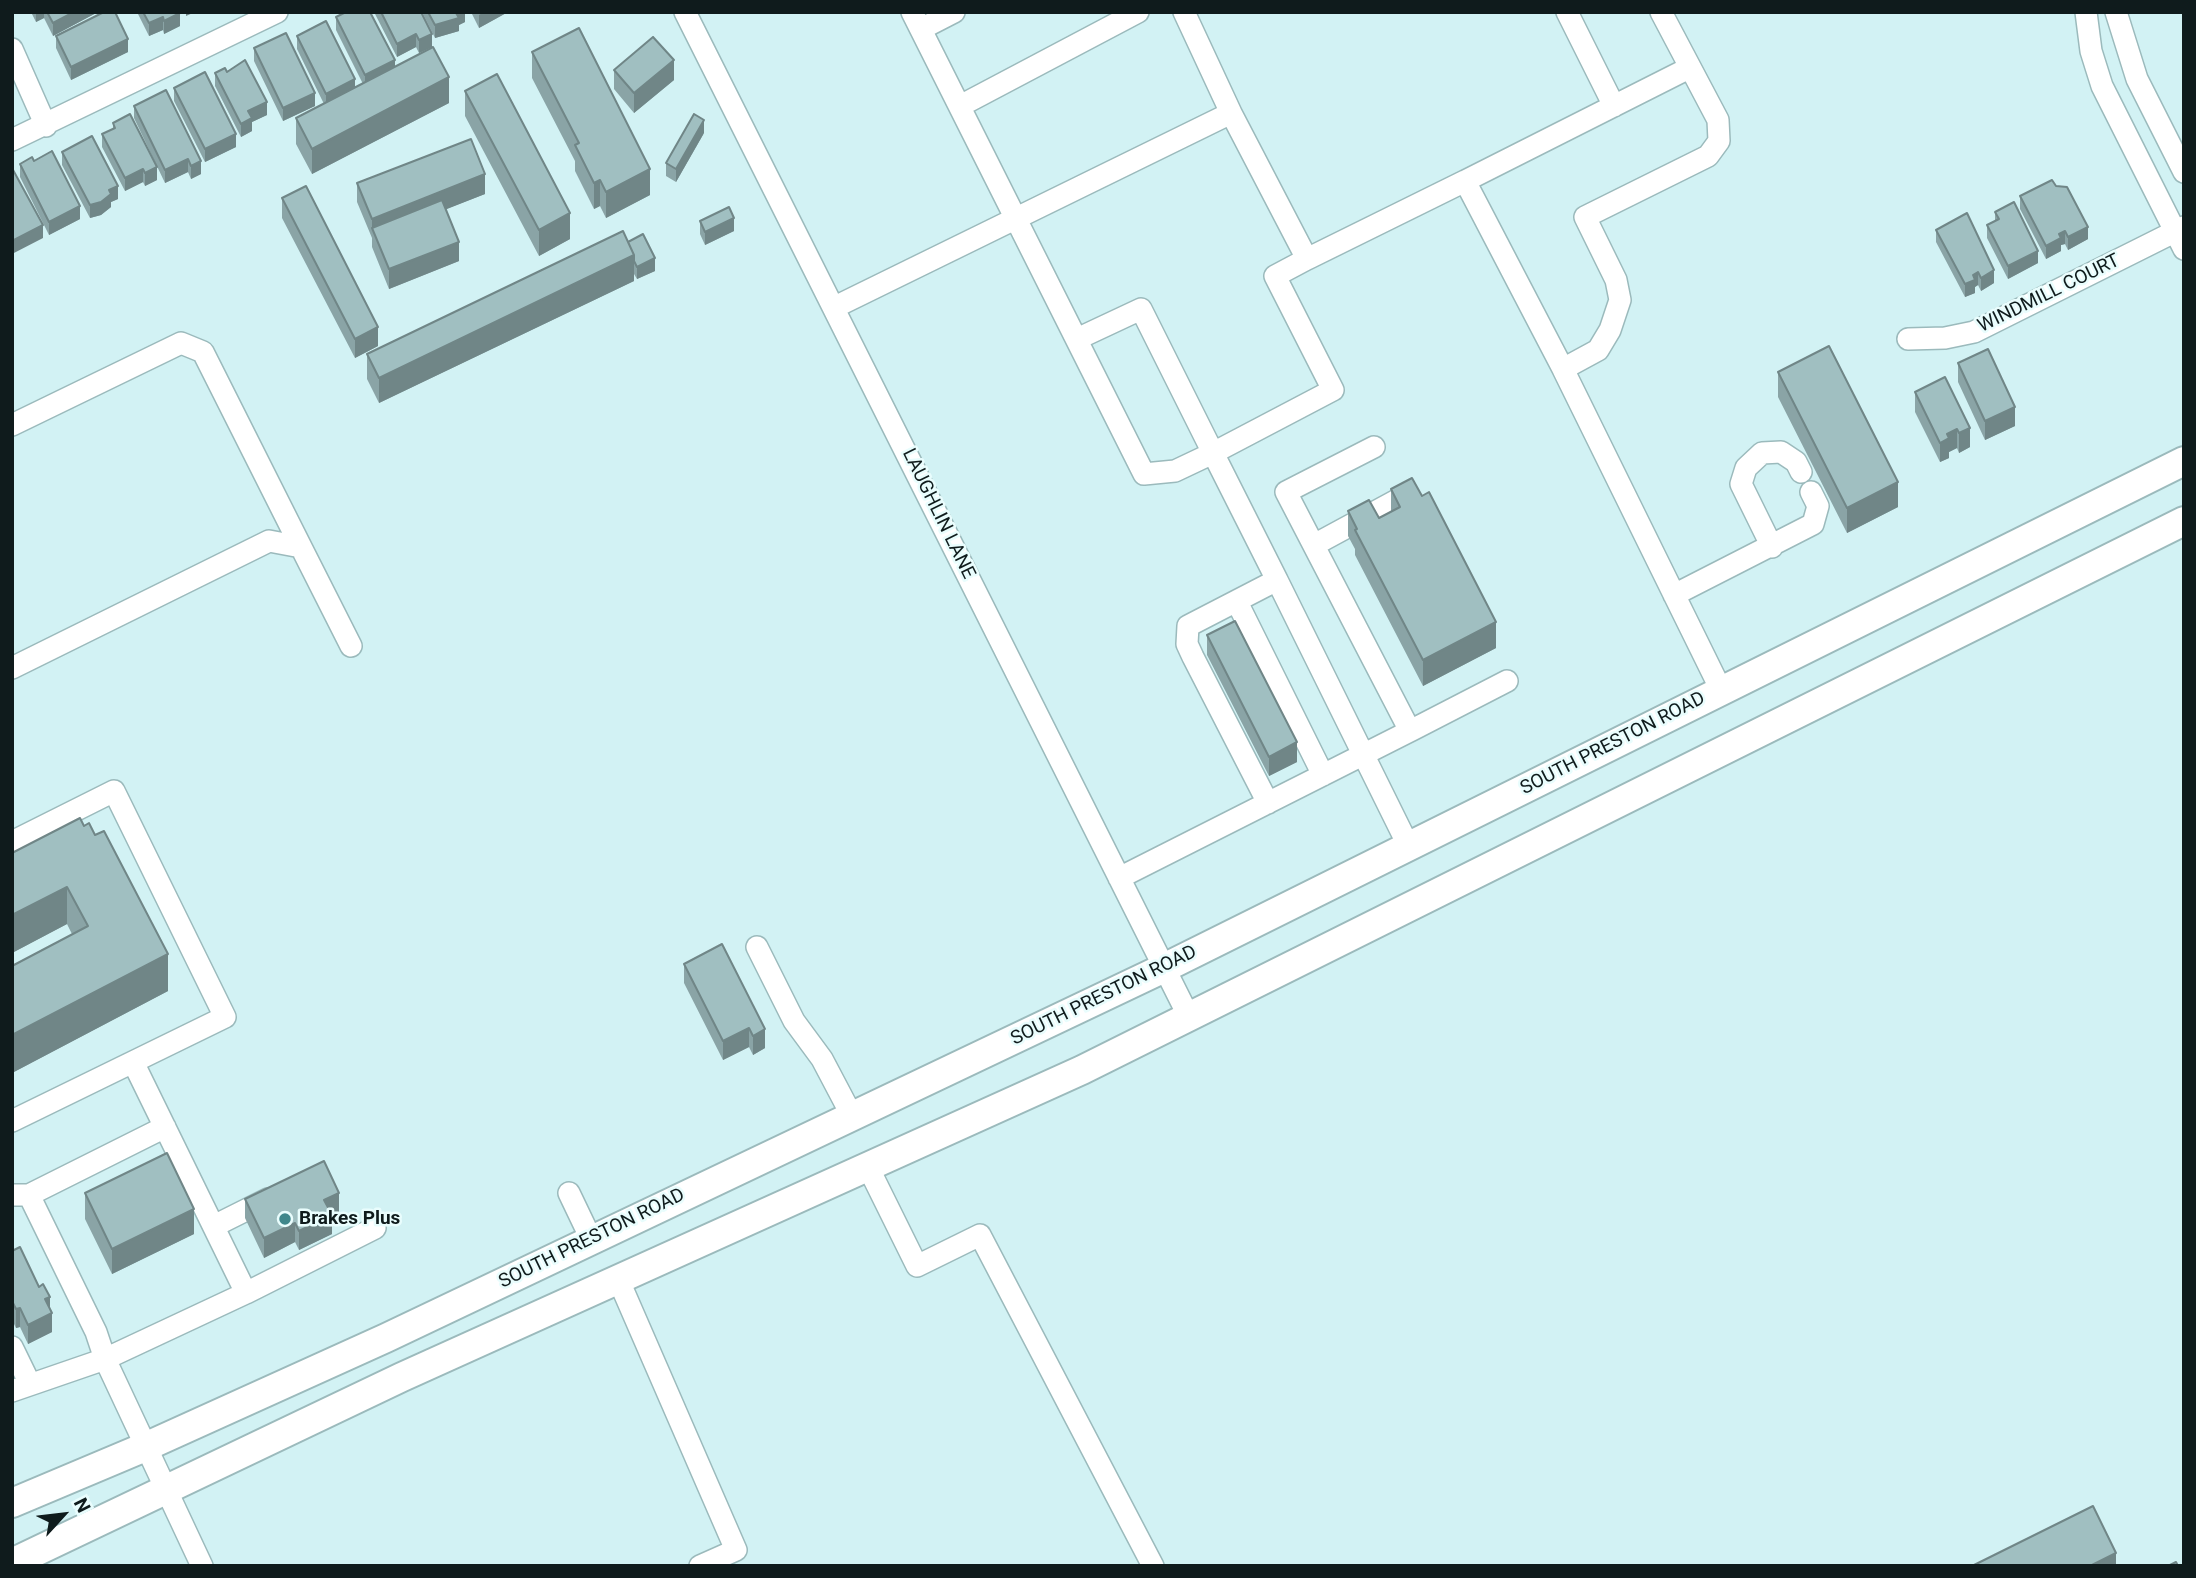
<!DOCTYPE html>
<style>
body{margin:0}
#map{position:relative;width:2196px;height:1578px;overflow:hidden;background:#d2f2f4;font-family:Roboto,sans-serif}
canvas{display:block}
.frame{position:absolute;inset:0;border:14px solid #0f1b1c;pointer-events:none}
.north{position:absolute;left:28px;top:1480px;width:70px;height:70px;-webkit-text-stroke:5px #e9fdfd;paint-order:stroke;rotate:63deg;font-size:19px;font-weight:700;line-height:28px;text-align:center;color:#0f1b1c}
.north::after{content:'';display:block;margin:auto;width:24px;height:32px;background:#0f1b1c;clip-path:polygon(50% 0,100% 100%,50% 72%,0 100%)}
</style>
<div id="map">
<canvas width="2196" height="1578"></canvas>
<div class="frame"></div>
<div class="north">N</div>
</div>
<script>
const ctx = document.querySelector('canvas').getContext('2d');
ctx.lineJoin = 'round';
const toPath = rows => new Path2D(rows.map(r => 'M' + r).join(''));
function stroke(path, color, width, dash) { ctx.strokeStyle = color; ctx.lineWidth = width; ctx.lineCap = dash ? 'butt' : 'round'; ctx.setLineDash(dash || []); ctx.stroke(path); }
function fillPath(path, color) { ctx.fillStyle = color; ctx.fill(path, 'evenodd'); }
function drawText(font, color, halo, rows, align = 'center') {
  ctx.font = font + ' Roboto,sans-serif'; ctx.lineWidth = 5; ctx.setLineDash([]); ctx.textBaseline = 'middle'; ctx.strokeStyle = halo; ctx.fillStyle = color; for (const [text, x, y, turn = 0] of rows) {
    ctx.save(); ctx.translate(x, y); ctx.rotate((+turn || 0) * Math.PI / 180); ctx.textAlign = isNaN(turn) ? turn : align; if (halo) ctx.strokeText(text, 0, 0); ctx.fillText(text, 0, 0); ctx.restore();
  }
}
const minor = toPath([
 [685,12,1189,1017],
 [912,12,1144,474,1175,471,1213,453,1277,580],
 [1567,12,1614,106],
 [2086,12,2091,51,2102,86,2184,249],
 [2116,12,2137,79,2184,172],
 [921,29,954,12],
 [12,49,46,126],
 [1689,68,1465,181,1563,369,1721,690],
 [960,106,1138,12],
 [12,140,277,12],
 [1307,259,1465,181],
 [835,307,1231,113,1184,12],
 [1077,339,1141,309,1213,453,1333,390,1275,276,1307,259,1231,113],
 [1908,339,1945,338,1974,332,2184,227],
 [1563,369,1598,350,1610,330,1620,300,1616,280,1585,217,1708,156,1719,141,1718,120,1661,12],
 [12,425,181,343,203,352,301,547],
 [1374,447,1286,492,1410,731,1507,681],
 [1314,545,1399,499],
 [1772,547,1741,484,1746,468,1762,453,1781,452,1796,462,1801,472],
 [1674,595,1813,524,1818,506,1811,492],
 [1237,602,1323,775],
 [12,668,269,541,301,547,351,646],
 [1268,803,1193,657,1187,644,1188,626,1277,580,1409,847],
 [12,842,114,791,225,1017,12,1121],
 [1119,878,1410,731],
 [757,947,794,1021,822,1059,852,1116],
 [133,1062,246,1293,105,1359,202,1566],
 [869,1169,917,1266,980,1235,1153,1566],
 [569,1193,591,1239],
 [12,1195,29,1195,165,1127],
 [214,1226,268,1199],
 [619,1281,736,1550,700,1566],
 [246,1293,375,1228],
 [12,1347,30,1384],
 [12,1391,105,1359,96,1332,29,1195]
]);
const major = toPath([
 [12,1503,145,1447,386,1338,1164,968,2184,461],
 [12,1563,402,1377,1082,1070,2184,521]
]);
stroke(minor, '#9bbabc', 24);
stroke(major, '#9bbabc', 32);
stroke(minor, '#fff', 21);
stroke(major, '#fff', 28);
fillPath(toPath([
 [31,12,98,12,53,36,44,18,36,22],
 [137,12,180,12,180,26,164,34,163,30,149,36],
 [374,12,421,12,432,47,419,53,416,47,397,57],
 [422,12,465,12,465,22,459,25,459,31,435,38],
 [471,12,508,12,479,28],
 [336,17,395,67,449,103,312,174,296,144,296,118,324,104,297,49,297,36,355,88,363,84,336,30],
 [56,36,128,52,71,80,56,48],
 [254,48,315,106,283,121,254,61],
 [532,52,650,195,606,218,600,206,594,209,575,171,575,161,532,78],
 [614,70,674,80,634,113,614,89],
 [227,72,267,115,252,122,252,131,241,137,215,86,215,73],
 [174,88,236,147,205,162,174,101],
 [465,91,570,239,539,256,465,116],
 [134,106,201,174,191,179,188,172,165,183,134,118],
 [113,123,157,180,145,186,143,182,125,191,102,147,102,134,113,129],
 [704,133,676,182,666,176,666,163],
 [62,152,118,199,111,202,111,207,101,215,90,218,62,165],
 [34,161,80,219,49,235,20,177,20,164],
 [357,183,485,194,446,209,459,261,389,289,372,247,372,238,357,202],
 [2020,196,2088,239,2068,250,2065,244,2061,245,2061,251,2046,259,2020,209],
 [282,198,378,346,355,358,282,218],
 [1995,212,2038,263,2008,279,1987,238,1987,225,1995,221],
 [700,221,734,231,705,245,700,234],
 [1936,230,1994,283,1981,291,1978,285,1975,287,1975,293,1965,297,1936,242],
 [628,242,655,271,637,279,634,274,634,281,379,403,367,379,367,354],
 [1958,363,2015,426,1985,440,1958,382],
 [1778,372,1898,507,1847,533,1778,397],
 [1945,377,1970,447,1959,453,1957,448,1949,452,1949,458,1940,462,1915,412,1915,392],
 [1391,489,1496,648,1423,686,1355,555,1355,549,1348,536,1348,511,1379,518,1391,511],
 [1207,635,1297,762,1269,776,1207,655],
 [80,818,168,991,12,1073,12,966,72,934,67,924,12,953,12,853],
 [722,944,765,1048,753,1055,749,1047,723,1060,684,983,684,964],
 [85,1193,194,1234,112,1274,85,1219],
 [245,1199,339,1212,332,1216,332,1234,299,1250,295,1242,264,1258,245,1218],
 [12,1251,50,1309,52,1332,28,1344,20,1327,16,1328,12,1320]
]), '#8aa4a6');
fillPath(toPath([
 [36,12,44,12,44,18,36,22],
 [74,12,98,12,53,36,53,23],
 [186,12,195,12,186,16],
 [458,12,465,12,465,22,459,25,459,31,435,38,435,25],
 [484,12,508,12,479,28,479,15],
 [180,13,180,26,164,34,164,21],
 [163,17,163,30,149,36,149,23],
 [416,34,416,47,397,57,397,44],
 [432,34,432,47,419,53,419,40],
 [128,39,128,52,71,80,71,67],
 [395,60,395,73,365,88,365,75],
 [674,60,674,80,634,113,634,93],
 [449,77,449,103,312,174,312,149],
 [355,79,355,92,326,107,326,94],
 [315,93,315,106,283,121,283,108],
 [267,102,267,115,252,122,252,131,241,137,241,124,248,111],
 [704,120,704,133,676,182,676,169],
 [236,134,236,147,205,162,205,149],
 [188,159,188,172,165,183,165,170],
 [201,161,201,174,191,179,191,166],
 [157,167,157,180,145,186,145,173],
 [143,169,143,182,125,191,125,178],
 [650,169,650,195,606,218,606,192],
 [485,174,485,194,376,237,372,228,372,238,372,219],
 [600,180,600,206,594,209,594,183],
 [118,186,118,199,111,202,111,207,101,215,90,218,90,205,109,190],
 [80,206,80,219,49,235,49,222],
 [570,213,570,239,539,256,539,230],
 [734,218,734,231,705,245,705,232],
 [43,225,43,238,12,254,12,241],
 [2088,227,2088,239,2068,250,2068,237],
 [2065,231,2065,244,2061,245,2061,251,2046,259,2046,246,2059,234],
 [459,242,459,261,389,289,389,269],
 [2038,251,2038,263,2008,279,2008,266],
 [634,255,634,281,379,403,379,378],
 [655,258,655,271,637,279,637,267],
 [1994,270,1994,283,1981,291,1981,278],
 [1978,272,1978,285,1975,287,1975,293,1965,297,1965,284,1973,275],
 [378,327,378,346,355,358,355,339],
 [2015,407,2015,426,1985,440,1985,421],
 [1970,428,1970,447,1959,453,1959,433],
 [1957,429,1957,448,1949,452,1949,458,1940,462,1940,443,1947,434],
 [1898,482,1898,507,1847,533,1847,508],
 [1496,622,1496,648,1423,686,1423,660],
 [1297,742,1297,762,1269,776,1269,757],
 [67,887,67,924,12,953,12,915],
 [168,954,168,991,12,1073,12,1035],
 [749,1028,749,1047,723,1060,723,1041],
 [765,1029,765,1048,753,1055,753,1036],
 [339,1193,339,1212,332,1216,332,1234,299,1250,299,1231,324,1200],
 [194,1209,194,1234,112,1274,112,1249],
 [295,1223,295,1242,264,1258,264,1238],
 [50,1297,50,1314,52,1313,52,1332,28,1344,28,1325,45,1299],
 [20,1308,20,1327,16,1328,16,1309],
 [2116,1553,2116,1566,2090,1566]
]), '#708687');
const building = toPath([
 [47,12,74,12,53,23,47,12],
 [104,12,115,12,128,39,71,67,56,36,104,12],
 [143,12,180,12,180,13,164,21,163,17,149,23,143,12],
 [346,12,370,12,395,60,365,75,336,17,346,12],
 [381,12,421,12,432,34,419,40,416,34,397,44,381,12],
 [428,12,458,12,456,13,459,18,435,25,428,12],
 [326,21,355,79,326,94,297,36,326,21],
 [579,28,650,169,606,192,600,180,594,183,575,145,579,143,532,52,579,28],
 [286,33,315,93,283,108,254,48,286,33],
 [653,37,674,60,634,93,614,70,653,37],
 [433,47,449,77,312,149,296,118,433,47],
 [245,60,267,102,248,111,252,118,241,124,215,73,225,68,227,72,245,60],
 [205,72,236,134,205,149,174,88,205,72],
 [497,74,570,213,539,230,465,91,497,74],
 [166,90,201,161,191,166,188,159,165,170,134,106,166,90],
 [130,114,157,167,145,173,143,169,125,178,102,134,115,128,113,123,130,114],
 [694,114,704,120,676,169,666,163,694,114],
 [92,136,118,186,109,190,111,194,101,202,90,205,62,152,92,136],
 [471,139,485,174,372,219,357,183,471,139],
 [52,151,80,206,49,222,20,164,32,157,34,161,52,151],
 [12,168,43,225,12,241,12,168],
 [2052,180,2056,186,2067,187,2088,227,2068,237,2065,231,2059,234,2061,238,2046,246,2020,196,2052,180],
 [306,186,378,327,355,339,282,198,306,186],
 [442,200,459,242,389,269,372,228,442,200],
 [2014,202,2038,251,2008,266,1987,225,1999,219,1995,212,2014,202],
 [729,207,734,218,705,232,700,221,729,207],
 [1967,213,1994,270,1981,278,1978,272,1973,275,1975,280,1965,284,1936,230,1967,213],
 [623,231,634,255,379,378,367,354,623,231],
 [643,234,655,258,637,267,634,261,634,255,628,242,643,234],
 [1829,346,1898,482,1847,508,1778,372,1829,346],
 [1988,349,2015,407,1985,421,1958,363,1988,349],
 [1945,377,1970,428,1959,433,1957,429,1947,434,1949,438,1940,443,1915,392,1945,377],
 [1412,478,1422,496,1429,492,1496,622,1423,660,1355,530,1357,529,1348,511,1369,500,1379,518,1400,507,1391,489,1412,478],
 [1235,621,1297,742,1269,757,1207,635,1235,621],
 [80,818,84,826,89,823,95,835,104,831,168,954,12,1035,12,966,88,926,67,887,12,915,12,853,80,818],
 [722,944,765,1029,753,1036,749,1028,723,1041,684,964,722,944],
 [167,1153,194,1209,112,1249,85,1193,167,1153],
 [324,1161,339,1193,324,1200,332,1215,299,1231,295,1223,264,1238,245,1199,324,1161],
 [20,1247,39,1287,43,1284,50,1297,45,1299,52,1313,28,1325,20,1308,16,1309,12,1301,12,1251,20,1247],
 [2093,1506,2116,1553,2090,1566,1972,1566,2093,1506],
 [2176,1562,2178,1566,2168,1566,2176,1562]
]);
fillPath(building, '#a0bfc1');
stroke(building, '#708687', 2);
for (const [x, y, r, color] of [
 [285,1219,7,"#3f878b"]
]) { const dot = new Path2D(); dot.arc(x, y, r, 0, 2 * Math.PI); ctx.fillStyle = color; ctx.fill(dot); stroke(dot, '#e9fdfd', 2.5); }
drawText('19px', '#0f1b1c', '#e9fdfd', [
 ["WINDMILL COURT",2049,294,-26],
 ["LAUGHLIN LANE",938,514,64],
 ["SOUTH PRESTON ROAD",1613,744,-27],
 ["SOUTH PRESTON ROAD",1104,996,-26],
 ["SOUTH PRESTON ROAD",592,1239,-26]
]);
drawText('bold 19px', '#0f1b1c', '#e9fdfd', [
 ["Brakes Plus",299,1219]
], 'left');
</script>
